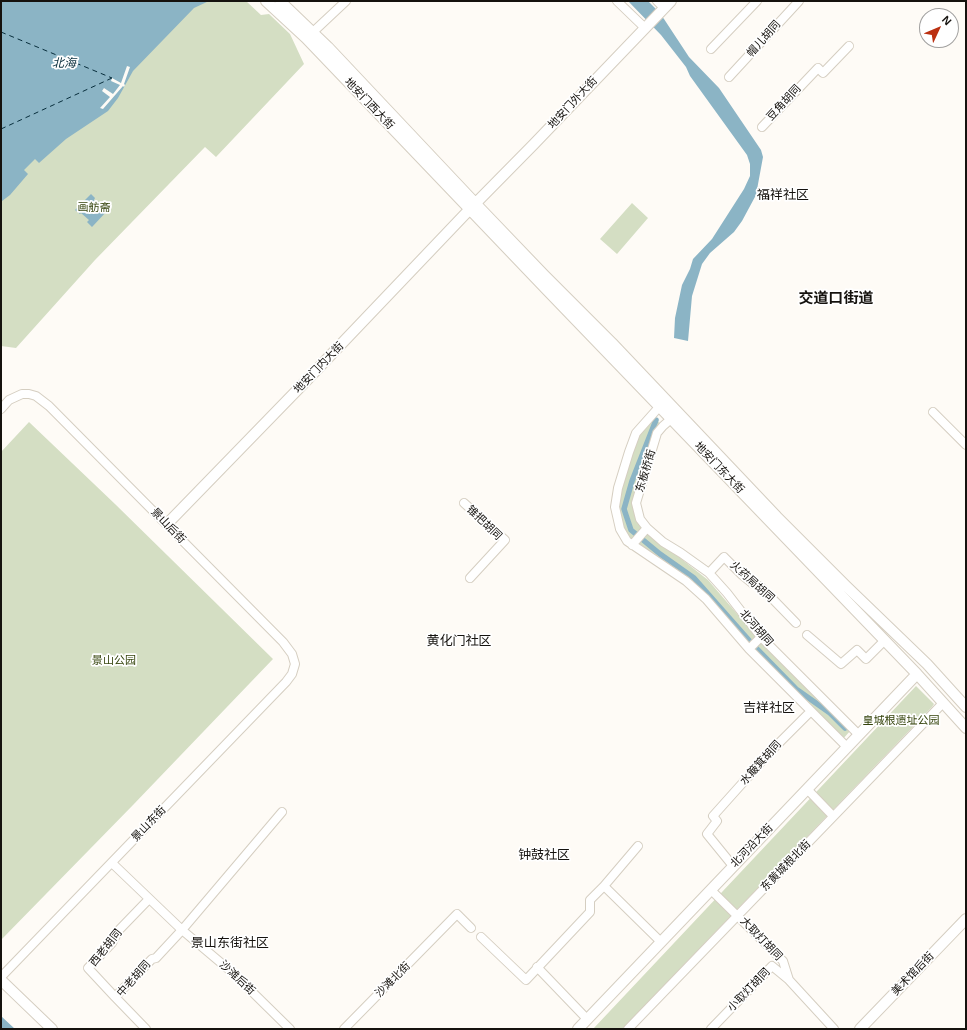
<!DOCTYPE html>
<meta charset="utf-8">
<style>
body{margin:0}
#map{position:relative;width:967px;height:1030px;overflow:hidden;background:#fefbf6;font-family:Helvetica,sans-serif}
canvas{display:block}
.frame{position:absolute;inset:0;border:2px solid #15120e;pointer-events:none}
.north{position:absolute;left:919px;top:8px;width:40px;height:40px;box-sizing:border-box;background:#fff;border:1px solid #a1a09f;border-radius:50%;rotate:46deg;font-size:11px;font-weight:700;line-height:16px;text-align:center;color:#15120e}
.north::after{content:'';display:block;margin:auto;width:14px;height:18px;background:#bb3011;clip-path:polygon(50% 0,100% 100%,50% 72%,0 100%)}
</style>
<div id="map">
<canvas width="967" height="1030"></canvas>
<div class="frame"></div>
<div class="north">N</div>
</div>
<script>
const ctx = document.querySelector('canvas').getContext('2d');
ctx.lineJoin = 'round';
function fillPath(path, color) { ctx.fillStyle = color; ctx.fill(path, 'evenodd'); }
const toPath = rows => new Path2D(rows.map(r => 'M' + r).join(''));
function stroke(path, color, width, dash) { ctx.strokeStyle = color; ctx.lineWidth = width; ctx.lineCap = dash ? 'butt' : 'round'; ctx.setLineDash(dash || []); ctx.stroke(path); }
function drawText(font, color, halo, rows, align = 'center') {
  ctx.font = font + ' Helvetica,"Noto Sans SC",sans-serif'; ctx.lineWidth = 3.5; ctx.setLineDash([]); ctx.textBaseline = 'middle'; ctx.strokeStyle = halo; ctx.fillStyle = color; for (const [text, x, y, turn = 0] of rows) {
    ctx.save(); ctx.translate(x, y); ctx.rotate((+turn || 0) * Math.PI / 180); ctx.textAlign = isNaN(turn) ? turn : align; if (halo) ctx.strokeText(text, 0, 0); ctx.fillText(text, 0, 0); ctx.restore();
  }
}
fillPath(toPath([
 [1,1,246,1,261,15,269,14,290,34,304,64,216,157,205,147,95,260,16,348,1,346],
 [632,203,648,218,617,254,600,239],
 [654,418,662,425,635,499,651,535,708,580,751,630,851,730,842,740,746,643,717,610,631,539,622,526,616,510,618,496,638,436],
 [29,422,115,504,273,659,133,805,1,940,1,452],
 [916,686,934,704,932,707,622,1029,593,1029]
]), '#d4dec3');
fillPath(toPath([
 [1,1,209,1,194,8,133,71,118,98,108,111,66,139,39,163,35,159,24,170,28,174,10,195,2,201],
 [628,1,648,1,655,8,664,19,689,57,719,88,761,150,763,157,756,195,742,221,734,232,710,253,702,264,692,296,688,341,674,338,675,318,682,285,690,269,693,259,712,239,744,189,750,176,750,164,747,155,690,76,686,67,661,35],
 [91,194,95,198,94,200,101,207,103,206,107,211,92,227,87,222,89,220,81,213,80,214,75,210],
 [1,1016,15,1029,1,1029]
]), '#8bb4c5');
fillPath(toPath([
 [127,66,130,67,124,84,125,85,124,87,123,86,103,109,100,108,110,97,102,91,104,88,113,94,120,85,111,81,112,78,121,83]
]), '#fefbf6');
stroke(toPath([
 [656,420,632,481,624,509,631,530,660,554,694,578,754,646,796,689,830,713,845,728]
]), '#8bb4c5', 5.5);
stroke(toPath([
 [1,32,112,78],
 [1,129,112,78]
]), '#082e3c', 1, [5, 4]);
const minor = toPath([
 [617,1,645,28],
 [657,1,664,8],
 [313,32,346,1],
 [711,49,757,1],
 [729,77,799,1],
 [762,127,818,68,823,73,849,46],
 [660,406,636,433,629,452,618,488,615,507,620,529,627,541,686,581,706,599,749,649,847,747],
 [1,409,9,400,22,394,29,394,36,396,49,406,283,642,292,654,295,664,292,674,286,682,1,977],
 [933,412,966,445],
 [671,419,663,426,657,433,636,503,640,519,647,528,663,542,681,553,709,573,727,593,761,637,859,735],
 [464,503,505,540,470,578],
 [632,545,647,528],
 [709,573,724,557,742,575,753,584,760,586,796,623],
 [807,635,841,664,857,650,866,659,885,640],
 [749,649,761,637],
 [807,789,833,816],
 [638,846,604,886,661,942],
 [112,863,182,930,233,973,290,1029],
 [733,866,707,834,717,821,713,816,756,768,765,757,811,711],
 [711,890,783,961,789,980,834,1029],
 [481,937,526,980,590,912,590,900,604,886],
 [537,967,587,1019],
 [115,997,88,968,112,943,119,930,149,899],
 [146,1029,115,997,152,959,156,958,182,930,282,812],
 [344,1029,457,914,471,928],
 [628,1029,943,703],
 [711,1029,772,966,789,980]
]);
const major = toPath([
 [266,1,306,38,351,85,547,290,917,674,966,728],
 [280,1,328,47,476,204,544,275,612,343,777,517,846,586,927,664,966,707],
 [167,524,306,381,469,210,534,144,671,1],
 [1,980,52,1029],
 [578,1029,917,674],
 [860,1029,966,919]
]);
stroke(minor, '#d5cec1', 10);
stroke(major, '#d5cec1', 12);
stroke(minor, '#fff', 8);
stroke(major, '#fff', 10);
drawText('11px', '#15120e', '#fff', [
 ["帽儿胡同",764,39,-48],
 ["地安门外大街",573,103,-47],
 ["豆角胡同",784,103,-47],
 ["地安门西大街",369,104,46],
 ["地安门内大街",319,368,-46],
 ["地安门东大街",719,468,46],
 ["东板桥街",646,471,-73],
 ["锥把胡同",484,523,44],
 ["景山后街",168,526,46],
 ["火药局胡同",752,582,42],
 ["北河胡同",756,628,49],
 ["水簸箕胡同",761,763,-48],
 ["景山东街",149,824,-46],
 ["北河沿大街",752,846,-46],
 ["东黄城根北街",786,866,-46],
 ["大取灯胡同",761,939,46],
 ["西老胡同",106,948,-51],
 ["美术馆后街",913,974,-46],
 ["沙滩后街",237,978,43],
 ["中老胡同",134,979,-48],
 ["沙滩北街",393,980,-45],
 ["小取灯胡同",749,990,-46]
]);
drawText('11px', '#34430b', '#fff', [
 ["画舫斋",94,208],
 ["景山公园",114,661],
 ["皇城根遗址公园",901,721]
]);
drawText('italic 12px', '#082e3c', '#fff', [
 ["北海",64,64]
]);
drawText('13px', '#15120e', '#fff', [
 ["福祥社区",783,195],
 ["黄化门社区",459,641],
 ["吉祥社区",769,708],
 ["钟鼓社区",544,855],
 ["景山东街社区",230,943]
]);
drawText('bold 15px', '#15120e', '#fff', [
 ["交道口街道",836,299]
]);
</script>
